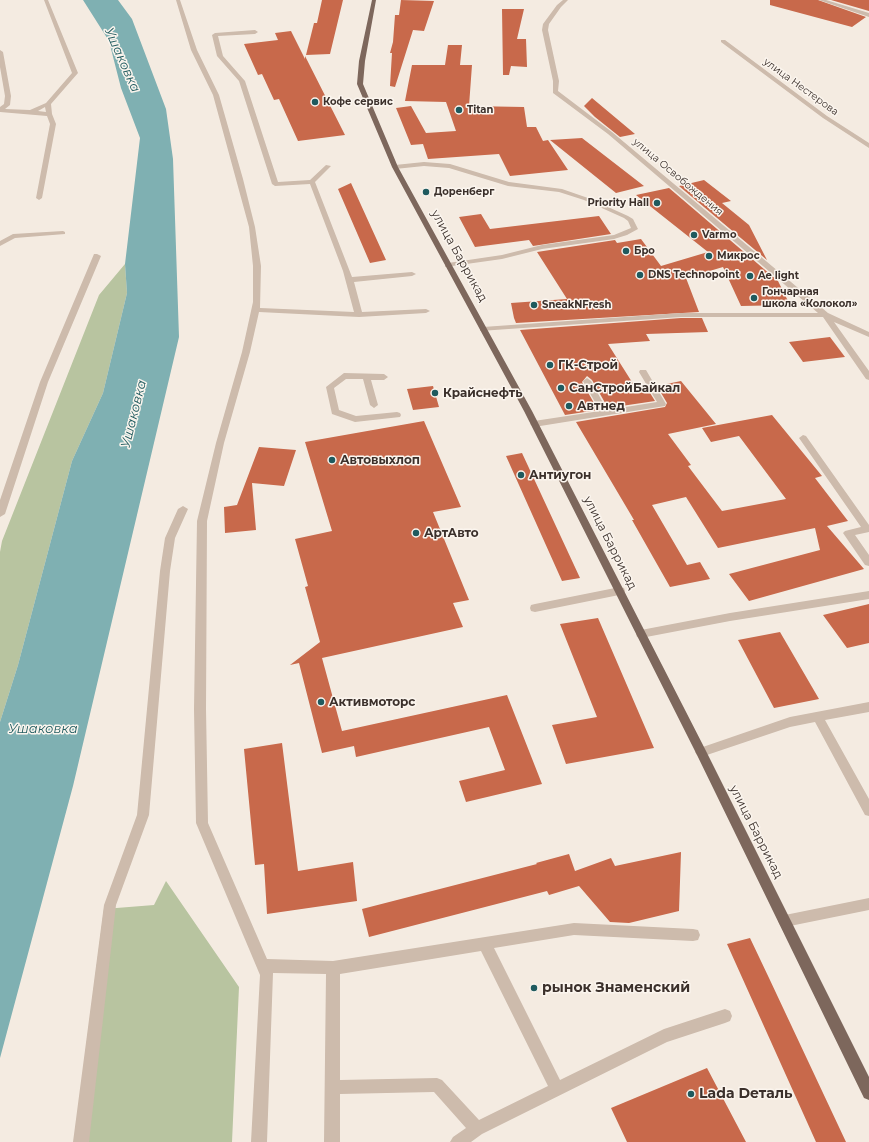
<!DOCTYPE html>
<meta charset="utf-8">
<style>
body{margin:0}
canvas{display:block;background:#f4ebe1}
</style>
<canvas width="869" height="1142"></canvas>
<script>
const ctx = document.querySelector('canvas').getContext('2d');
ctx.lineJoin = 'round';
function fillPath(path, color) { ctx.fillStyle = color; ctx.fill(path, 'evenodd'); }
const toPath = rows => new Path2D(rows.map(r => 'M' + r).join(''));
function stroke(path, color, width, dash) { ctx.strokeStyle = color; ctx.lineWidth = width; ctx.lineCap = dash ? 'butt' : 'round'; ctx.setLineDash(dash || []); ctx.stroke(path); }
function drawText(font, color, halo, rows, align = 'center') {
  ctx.font = font + ' Montserrat,sans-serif'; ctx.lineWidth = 3; ctx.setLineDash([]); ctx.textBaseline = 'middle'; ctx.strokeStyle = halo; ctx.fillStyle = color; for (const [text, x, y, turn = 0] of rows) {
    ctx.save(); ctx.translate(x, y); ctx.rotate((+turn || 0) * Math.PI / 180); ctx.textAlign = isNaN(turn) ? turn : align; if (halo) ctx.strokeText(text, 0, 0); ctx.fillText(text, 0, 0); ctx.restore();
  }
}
fillPath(toPath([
 [125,264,127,293,103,393,72,461,18,665,0,722,0,552,2,541,99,295],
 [166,881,239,987,232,1142,74,1142,104,909,154,905]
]), '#b8c4a0');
fillPath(toPath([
 [83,0,118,0,132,19,166,109,173,159,179,337,73,786,0,1058,0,722,18,665,72,461,103,393,127,293,125,264,140,138,121,88,109,41]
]), '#7fb0b2');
fillPath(toPath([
 [322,0,343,0,330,54,306,55,314,23,317,23],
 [401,0,434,1,424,31,413,30,395,87,390,86,392,53,390,53,393,42,395,15,399,15],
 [770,0,818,0,866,17,852,27,770,5],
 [831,0,869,0,869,11],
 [502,9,524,9,517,39,526,39,527,67,511,66,509,75,503,75],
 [291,31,305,59,305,56,345,135,298,141,279,99,274,100,262,74,258,75,244,44,278,40,275,33],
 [448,45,462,45,460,65,472,65,469,106,524,107,527,127,536,127,543,141,548,140,568,170,510,176,499,154,428,159,423,144,411,145,396,108,411,106,426,133,456,131,446,102,405,101,412,65,445,65],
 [592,98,635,134,620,137,595,117,584,106],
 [582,138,644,186,616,193,550,140],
 [704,180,731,201,722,203,749,225,767,260,679,186],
 [351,183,386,260,370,263,338,189],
 [669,188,778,281,790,305,741,306,723,267,686,278,699,312,516,323,514,318,511,303,567,299,537,252,615,240,617,243,641,239,661,266,708,252,636,195],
 [481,214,490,229,599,216,611,234,533,246,529,240,475,247,459,217],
 [681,318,702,318,708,332,646,334,650,341,608,344,637,390,647,388,655,401,608,408,592,380,587,376,582,382,598,410,565,415,520,330],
 [830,337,845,357,803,362,789,342],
 [681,381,716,424,668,434,691,465,688,466,722,511,786,499,739,436,711,442,702,428,772,415,822,476,815,478,848,521,827,526,864,569,749,601,729,574,820,550,815,528,718,548,686,497,652,505,687,565,700,562,710,579,670,587,632,520,634,520,576,422,665,407,667,403,657,386],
 [433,386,439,407,413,410,407,389],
 [424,421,461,507,433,512,469,600,453,603,463,627,322,658,342,731,507,695,542,784,466,802,459,781,505,770,489,727,356,757,354,746,322,753,299,663,290,665,320,642,305,587,308,586,295,539,332,531,305,442],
 [259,447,296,450,284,486,252,483,256,530,225,533,224,507,237,505],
 [522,453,580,578,562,581,506,456],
 [869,604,869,643,847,648,823,615],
 [598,618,654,748,566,764,552,725,597,717,560,624],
 [780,632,819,699,774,708,738,640],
 [282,743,298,871,353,862,357,901,267,914,264,864,255,865,244,749],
 [681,852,679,911,629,923,610,922,579,886,549,895,547,891,369,937,362,909,537,864,536,863,569,854,575,871,611,858,615,866],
 [750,938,769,978,846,1142,816,1142,727,944],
 [707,1068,746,1142,627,1142,611,1108]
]), '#c8694b');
fillPath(toPath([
 [44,0,48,0,78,73,51,104,52,114,56,124,42,198,39,200,36,198,50,124,47,116,0,112,0,107,4,104,5,96,0,67,0,50,3,52,11,96,10,105,5,109,30,110,46,103,72,73,44,0],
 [45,107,46,112,38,111,45,107],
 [176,0,180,0,197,50,219,95,243,179,255,227,261,266,260,308,354,312,343,271,310,184,275,186,272,184,239,81,217,56,212,35,215,33,255,30,258,32,255,34,218,36,223,56,245,81,278,182,310,180,326,165,331,166,315,182,352,277,412,272,416,274,412,276,354,282,362,312,426,309,430,311,426,313,359,317,259,312,250,352,224,443,207,521,206,709,208,823,267,959,333,961,574,923,693,929,698,930,700,935,698,940,693,941,574,935,494,948,560,1080,664,1029,725,1009,730,1011,732,1016,730,1021,725,1023,667,1042,482,1134,471,1142,450,1142,453,1137,466,1128,434,1092,340,1094,340,1142,324,1142,326,974,273,973,267,1142,251,1142,260,975,196,823,194,709,197,521,216,443,242,352,253,302,253,266,249,227,213,95,191,50,176,0],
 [481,951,548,1086,479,1120,442,1080,437,1078,340,1080,340,974,481,951],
 [563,0,568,0,561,7,549,24,548,30,559,81,558,91,612,132,828,313,869,332,869,337,834,322,869,371,869,380,866,379,823,317,681,317,480,331,480,327,483,327,681,313,818,313,608,134,553,93,553,81,542,30,543,24,557,5,563,0],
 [819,0,826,0,869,13,869,17,819,0],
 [721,40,725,40,827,116,869,143,869,148,823,118,721,42,721,40],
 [424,162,450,164,509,182,562,189,588,198,628,216,633,219,638,229,627,235,614,239,542,249,502,259,445,267,445,263,448,263,502,255,542,245,614,235,631,228,628,221,624,218,584,200,559,192,508,186,449,168,424,166,395,169,392,167,395,165,424,162],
 [63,231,65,232,65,234,15,238,0,246,0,241,13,234,63,231],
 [94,254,97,254,101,256,48,382,5,514,0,517,0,500,40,382,94,254],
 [640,370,646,370,666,404,665,406,534,427,530,424,534,421,600,411,583,381,587,378,591,381,607,410,657,402,639,372,640,370],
 [344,373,384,374,388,377,384,380,371,380,378,405,374,408,370,405,363,379,346,379,334,388,339,410,356,416,397,412,400,413,401,415,400,417,355,422,332,414,326,387,344,373],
 [803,435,806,436,869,525,869,532,855,535,869,555,869,566,865,565,843,533,845,531,861,527,799,438,803,435],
 [183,506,188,509,175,538,170,571,149,815,116,905,89,1142,73,1142,104,905,137,815,160,571,165,538,178,509,183,506],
 [620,587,624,588,625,591,624,594,535,612,531,611,530,608,531,605,535,604,620,587],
 [869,591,869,599,730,621,641,638,637,637,636,634,637,631,641,630,730,613,869,591],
 [869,702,869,712,825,720,869,799,869,816,865,815,815,722,790,727,701,757,697,755,695,752,697,749,790,717,869,702],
 [869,898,869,910,785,927,780,925,778,921,780,917,785,915,869,898]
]), '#cdbbac');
fillPath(toPath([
 [372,0,376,0,365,61,363,84,398,167,532,411,705,749,869,1077,869,1100,864,1098,697,755,524,411,392,167,357,84,359,61,372,0]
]), '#7d675c');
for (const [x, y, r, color] of [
 [315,102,4,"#1f5a5e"],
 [459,110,4,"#1f5a5e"],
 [426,192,4,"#1f5a5e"],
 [657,203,4,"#1f5a5e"],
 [694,235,4,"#1f5a5e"],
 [626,251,4,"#1f5a5e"],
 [709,256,4,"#1f5a5e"],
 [640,275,4,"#1f5a5e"],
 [750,276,4,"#1f5a5e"],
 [754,298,4,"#1f5a5e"],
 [534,305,4,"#1f5a5e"],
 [550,365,4,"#1f5a5e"],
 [561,388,4,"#1f5a5e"],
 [435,393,4,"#1f5a5e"],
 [569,406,4,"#1f5a5e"],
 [332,460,4,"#1f5a5e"],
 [521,475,4,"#1f5a5e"],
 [416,533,4,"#1f5a5e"],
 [321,702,4,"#1f5a5e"],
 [534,988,4,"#1f5a5e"],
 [691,1094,4,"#1f5a5e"]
]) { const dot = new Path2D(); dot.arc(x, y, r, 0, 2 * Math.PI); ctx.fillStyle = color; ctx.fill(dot); stroke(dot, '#fbf5ee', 1.5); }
drawText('10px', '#3b302b', '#fbf5ee', [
 ["улица Нестерова",801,87,36],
 ["улица Освобождения",678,177,40]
]);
drawText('bold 10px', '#3b302b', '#fbf5ee', [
 ["Кофе сервис",323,102],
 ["Titan",467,110],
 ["Доренберг",434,192],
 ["Priority Hall",649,203,"right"],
 ["Varmo",702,235],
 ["Бро",634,251],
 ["Микрос",717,256],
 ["DNS Technopoint",648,275],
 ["Ae light",758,276],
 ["Гончарная",762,292],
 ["школа «Колокол»",762,304],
 ["SneakNFresh",542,305]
], 'left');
drawText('12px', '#3b302b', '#fbf5ee', [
 ["улица Баррикад",459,256,61],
 ["улица Баррикад",610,543,63],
 ["улица Баррикад",756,832,63]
]);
drawText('bold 12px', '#3b302b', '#fbf5ee', [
 ["ГК-Строй",558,365],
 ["СанСтройБайкал",569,388],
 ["Крайснефть",443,393],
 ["Автнед",577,406],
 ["Автовыхлоп",340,460],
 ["Антиугон",529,475],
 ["АртАвто",424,533],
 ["Активмоторс",329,702]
], 'left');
drawText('italic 13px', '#1f5a5e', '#fbf5ee', [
 ["Ушаковка",122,60,66],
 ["Ушаковка",134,414,-76],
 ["Ушаковка",43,729]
]);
drawText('bold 14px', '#3b302b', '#fbf5ee', [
 ["рынок Знаменский",542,988],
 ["Lada Dеталь",699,1094]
], 'left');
</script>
